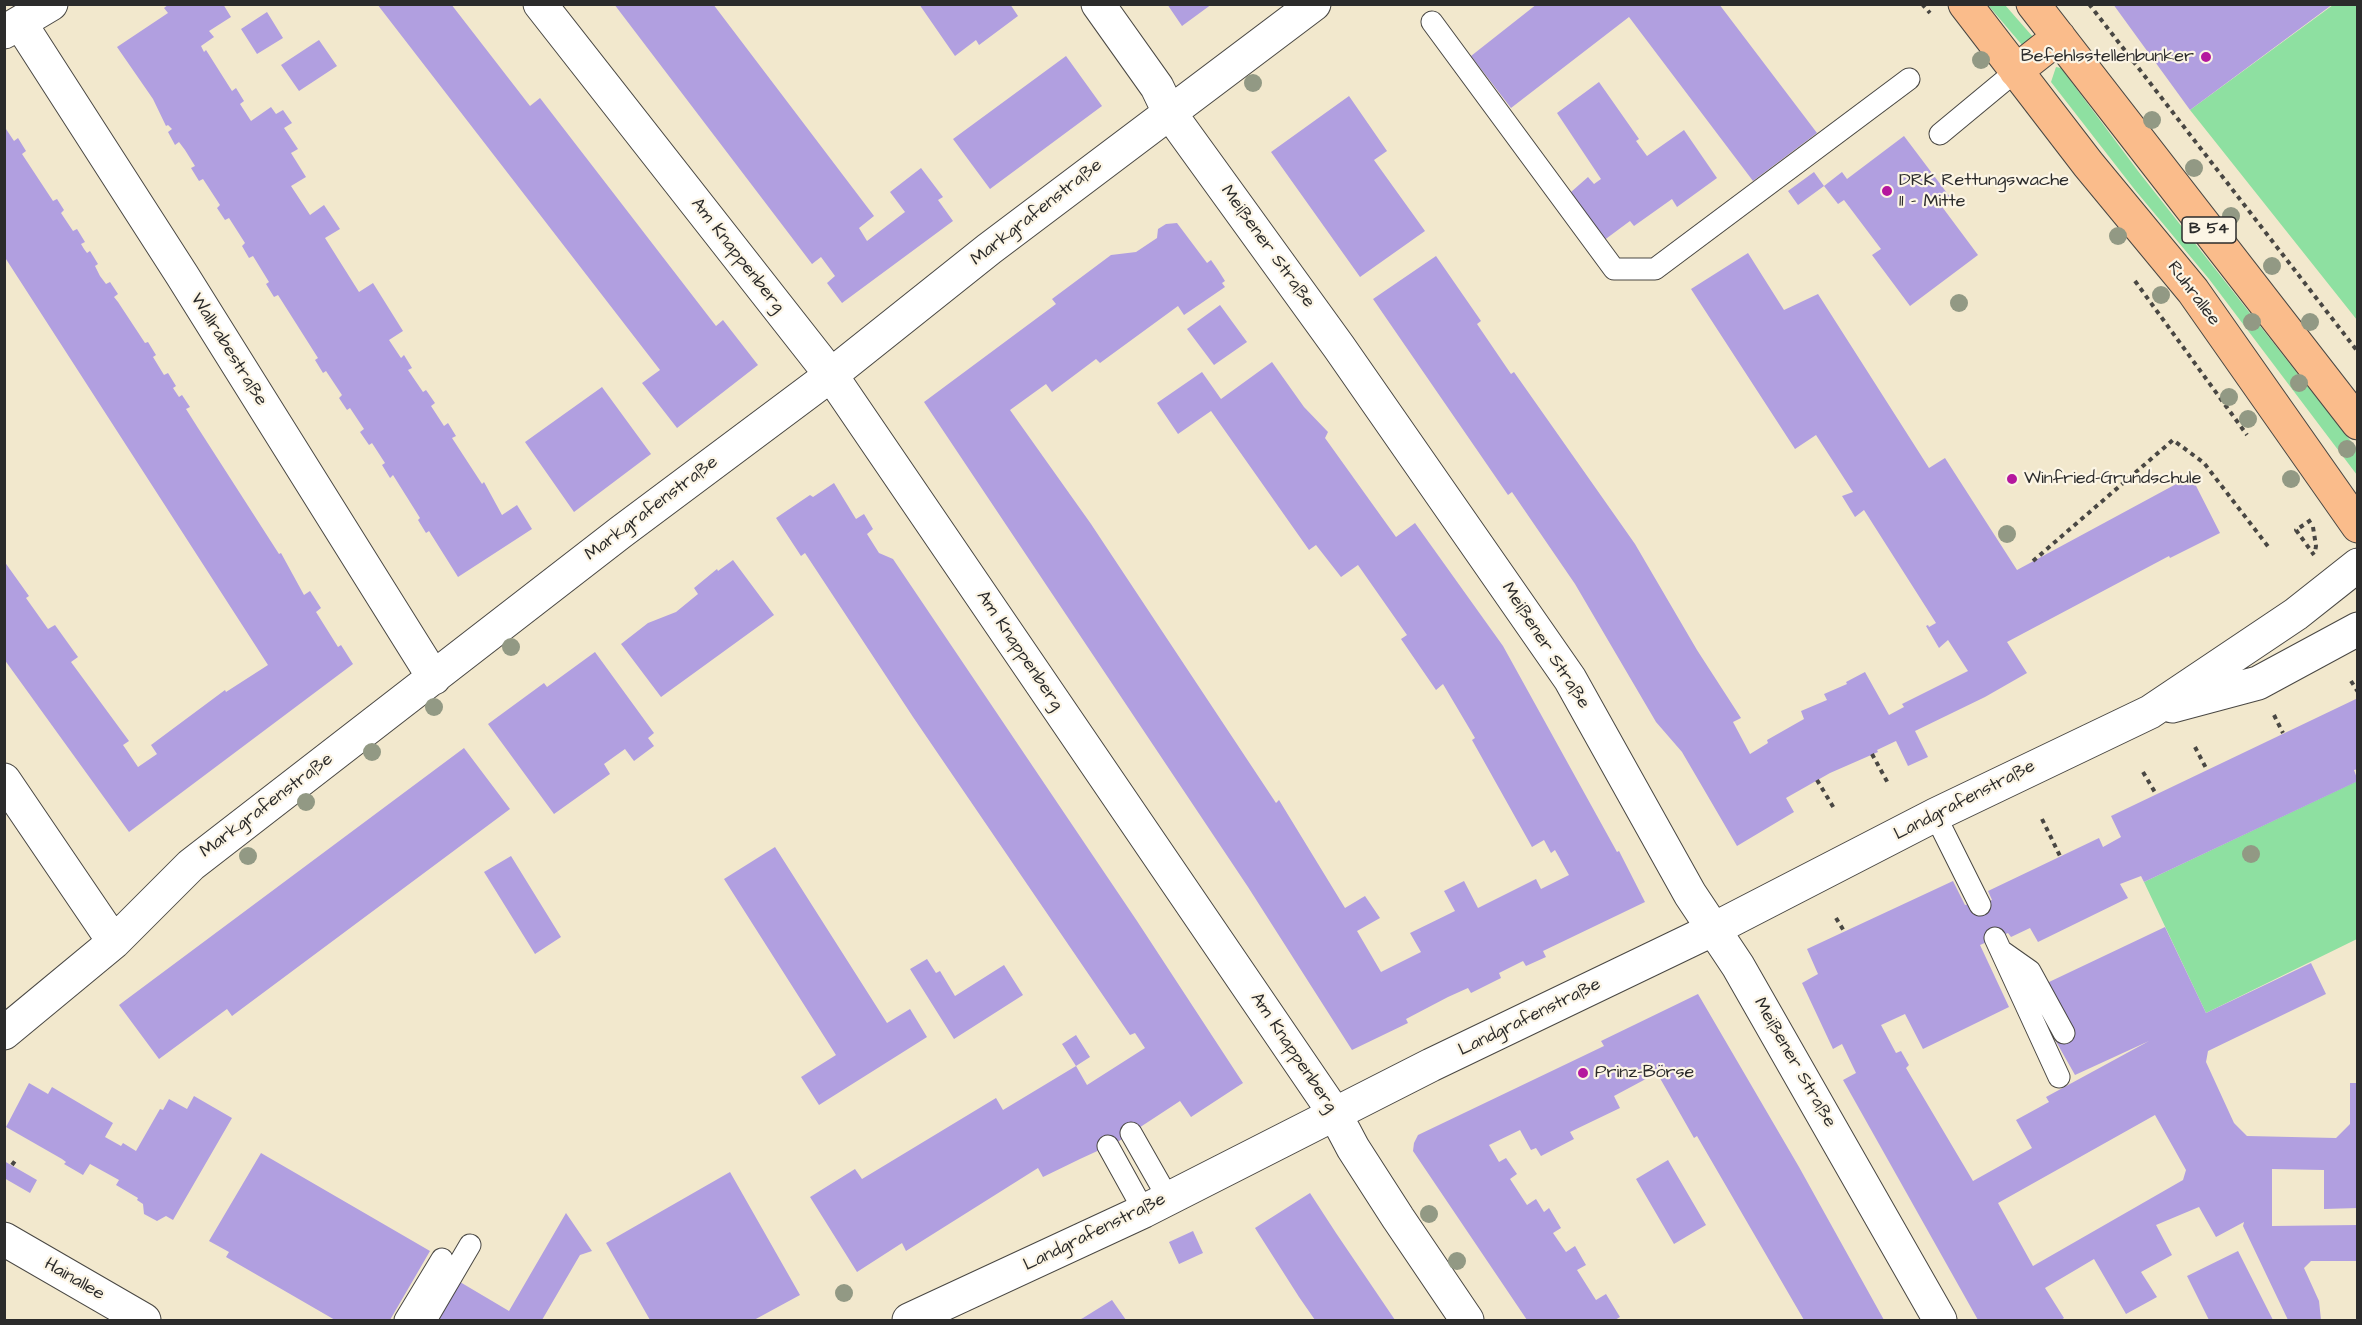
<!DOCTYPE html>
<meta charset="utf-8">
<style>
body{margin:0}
#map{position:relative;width:2362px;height:1325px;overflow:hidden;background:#f2e8cd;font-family:"Architects Daughter",sans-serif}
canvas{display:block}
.frame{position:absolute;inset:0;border:6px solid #2b2b2b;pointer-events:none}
</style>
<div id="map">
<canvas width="2362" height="1325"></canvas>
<div class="frame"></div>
</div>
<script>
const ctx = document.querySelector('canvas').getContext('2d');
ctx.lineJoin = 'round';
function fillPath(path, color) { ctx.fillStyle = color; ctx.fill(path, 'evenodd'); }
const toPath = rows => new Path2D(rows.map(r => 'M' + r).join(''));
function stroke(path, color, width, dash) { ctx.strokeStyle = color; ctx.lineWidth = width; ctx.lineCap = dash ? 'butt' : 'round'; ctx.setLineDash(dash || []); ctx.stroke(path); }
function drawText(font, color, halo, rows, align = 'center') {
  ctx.font = font + ' "Architects Daughter",sans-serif'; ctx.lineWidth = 4.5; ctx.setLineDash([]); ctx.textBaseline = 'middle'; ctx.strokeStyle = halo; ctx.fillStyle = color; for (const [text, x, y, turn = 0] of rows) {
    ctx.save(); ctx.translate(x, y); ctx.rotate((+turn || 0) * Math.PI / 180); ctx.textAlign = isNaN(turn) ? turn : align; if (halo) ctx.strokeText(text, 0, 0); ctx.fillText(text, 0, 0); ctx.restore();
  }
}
fillPath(toPath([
 [1988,5,2005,5,2033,37,2030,46,2022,45],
 [2333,5,2357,5,2357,320,2190,110],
 [2056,67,2061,68,2138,171,2357,449,2357,475,2209,279,2135,190,2051,82],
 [2357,781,2357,939,2206,1013,2144,882]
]), '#8ee0a1');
fillPath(toPath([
 [169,4,223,4,231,17,209,31,214,37,201,46,204,52,206,50,232,91,236,88,244,101,240,104,251,121,271,107,276,114,283,110,292,123,284,128,298,149,291,153,306,177,291,186,310,215,324,205,340,229,325,238,359,292,373,283,403,331,389,340,401,358,404,355,412,368,408,370,423,392,426,390,435,403,431,406,444,426,448,423,456,436,452,438,482,484,484,482,502,515,517,505,532,529,458,577,429,531,426,533,418,520,420,518,393,475,390,478,382,465,385,463,372,443,369,445,360,432,364,429,350,408,347,410,339,398,342,395,326,371,323,373,315,360,318,358,278,295,274,297,266,284,269,282,253,256,249,258,242,246,245,243,229,218,225,220,217,208,220,205,203,179,199,181,191,168,195,166,185,150,179,142,175,145,168,132,172,129,168,125,166,126,153,99,117,47,168,13,164,8],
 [377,4,451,4,530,106,540,98,716,326,723,320,758,365,677,428,642,383,660,370],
 [614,4,713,4,874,216,859,228,867,241,905,212,890,192,921,168,943,197,938,200,953,221,842,303,827,283,835,276,821,257,812,264],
 [919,4,1010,4,1018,16,979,45,976,40,955,56],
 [1167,4,1212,4,1182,26],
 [1537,4,1719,4,1817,133,1753,181,1629,17,1511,108,1471,56],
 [2113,4,2333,4,2190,110],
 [267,12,283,38,257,54,241,29],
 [319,40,337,66,299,91,281,65],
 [1066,56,1102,106,990,189,953,139],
 [1599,82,1639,139,1636,141,1647,156,1684,130,1717,178,1677,207,1672,199,1634,226,1630,221,1603,241,1571,192,1588,177,1594,184,1601,179,1557,113],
 [1349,96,1387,151,1374,160,1425,231,1360,277,1271,152],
 [4,126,14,141,18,138,26,151,22,154,53,201,57,199,64,210,61,213,73,231,77,229,85,242,81,244,84,249,87,253,90,251,98,264,95,266,100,276,106,284,110,282,118,294,114,297,118,302,145,343,148,342,156,355,153,357,164,375,168,373,176,386,173,388,179,397,182,395,190,407,186,409,198,428,279,554,281,553,304,595,310,591,321,608,316,612,338,647,341,645,353,664,129,832,4,659,4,561,29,596,26,598,48,629,55,625,78,657,71,662,129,741,123,745,138,767,157,754,151,745,225,690,226,692,268,665,4,256],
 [1904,136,1950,197,1940,204,1978,255,1910,306,1872,255,1881,249,1844,200,1838,204,1824,186,1842,172,1847,179],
 [1814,172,1824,186,1798,205,1788,191],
 [1177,223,1207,263,1211,260,1218,270,1225,281,1222,283,1225,287,1184,315,1178,306,1100,363,1096,359,1052,392,1046,384,1010,410,1091,524,1276,803,1279,800,1345,908,1365,896,1380,918,1357,931,1381,972,1421,952,1410,933,1455,911,1444,891,1464,881,1478,908,1536,879,1541,889,1569,875,1555,850,1551,853,1544,840,1532,847,1472,740,1475,738,1443,684,1436,690,1401,639,1407,635,1358,565,1341,577,1316,545,1309,550,1211,411,1178,434,1157,403,1202,372,1221,399,1272,362,1304,407,1328,432,1325,438,1396,537,1415,523,1503,646,1617,852,1619,851,1645,902,1543,951,1546,957,1526,966,1523,961,1499,973,1501,978,1471,993,1468,988,1448,997,1406,1019,1408,1023,1352,1050,1248,887,924,402,1056,304,1052,299,1111,255,1136,252,1157,238,1158,229,1166,224],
 [1748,253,1784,310,1818,294,1929,468,1945,458,2017,570,2191,476,2220,533,2170,558,2169,556,2007,642,2027,673,1985,697,1915,731,1928,757,1908,766,1896,741,1877,750,1878,752,1830,773,1786,798,1794,812,1737,846,1682,752,1656,722,1575,584,1512,492,1508,495,1373,299,1436,256,1481,321,1477,324,1511,374,1514,372,1635,544,1697,650,1741,718,1733,722,1750,754,1768,743,1767,740,1804,719,1801,711,1827,700,1824,694,1847,684,1846,682,1865,672,1889,715,1904,707,1902,704,1968,671,1948,640,1939,648,1926,626,1928,625,1929,627,1936,623,1864,510,1855,517,1842,496,1853,492,1816,435,1795,449,1691,289],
 [1220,305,1247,342,1214,365,1187,329],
 [602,387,651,454,574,512,525,442],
 [834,483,856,519,864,514,873,529,867,534,879,553,893,559,1137,921,1243,1083,1191,1117,1180,1101,1119,1141,1080,1159,1043,1177,1038,1168,906,1251,902,1243,857,1272,810,1197,855,1169,862,1179,996,1098,1003,1110,1076,1066,1087,1085,1145,1048,1135,1033,1130,1035,913,717,805,553,801,556,776,518,810,495,813,497],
 [733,560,774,615,661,697,621,644,648,623,676,612,698,594,694,588,717,569,718,571],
 [595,652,654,733,648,738,654,746,634,761,625,749,604,764,610,774,554,814,488,724,544,683,547,687],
 [2358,698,2358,769,2354,770,2358,781,2144,882,2141,876,2120,884,2128,898,2038,942,2030,928,2011,937,2008,933,1980,945,2009,1007,1923,1049,1905,1014,1881,1025,1896,1053,1901,1051,1909,1065,1906,1068,1973,1181,2032,1148,2016,1120,2049,1102,2046,1097,2149,1041,2075,1075,2028,992,2165,927,2206,1013,2311,963,2326,994,2208,1051,2206,1062,2234,1123,2247,1136,2336,1138,2350,1124,2350,1083,2358,1083,2358,1208,2324,1209,2324,1170,2272,1169,2272,1226,2358,1225,2358,1261,2311,1261,2304,1268,2319,1301,2321,1320,2288,1320,2243,1226,2244,1222,2216,1237,2199,1207,2156,1225,2172,1255,2141,1272,2157,1297,2126,1314,2094,1259,2045,1288,2064,1318,2061,1320,1978,1320,1843,1080,1856,1073,1842,1044,1833,1049,1802,983,1818,974,1807,949,1953,881,1965,905,1974,903,1980,905,1992,900,1988,891,2099,838,2103,847,2121,837,2111,816],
 [2155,1115,2186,1170,2183,1180,2033,1266,1998,1203],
 [464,748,510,809,232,1016,227,1009,159,1059,119,1005],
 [775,847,887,1023,910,1009,927,1037,819,1105,801,1077,836,1055,724,879],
 [511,856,561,937,535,954,484,872],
 [927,959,936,973,940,971,955,996,1004,965,1023,995,954,1039,910,969],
 [1698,994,1799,1167,1884,1320,1804,1320,1697,1136,1694,1138,1657,1073,1614,1096,1620,1108,1570,1132,1574,1139,1541,1156,1536,1148,1531,1150,1520,1130,1489,1145,1499,1162,1506,1158,1517,1174,1510,1179,1527,1205,1536,1199,1544,1212,1549,1208,1561,1228,1553,1233,1566,1252,1575,1246,1586,1265,1577,1270,1596,1300,1606,1294,1620,1317,1615,1320,1527,1320,1413,1151,1414,1143,1418,1135,1604,1046,1601,1041],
 [1076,1035,1090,1057,1076,1066,1062,1044],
 [29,1083,48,1094,52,1087,113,1123,105,1137,121,1146,123,1143,136,1151,160,1109,163,1110,169,1099,187,1109,194,1096,232,1118,173,1220,166,1216,157,1221,144,1214,143,1204,137,1200,138,1198,116,1185,119,1180,90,1164,83,1175,64,1164,66,1162,62,1159,6,1127],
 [261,1153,430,1251,390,1320,335,1320,226,1257,229,1252,209,1241],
 [1668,1160,1706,1225,1674,1244,1636,1179],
 [4,1161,37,1180,30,1193,4,1178],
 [730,1172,800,1295,754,1320,650,1320,606,1243],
 [1310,1193,1336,1233,1395,1320,1315,1320,1299,1297,1255,1228],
 [566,1213,592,1251,580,1255,542,1320,437,1320,460,1282,509,1311],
 [1193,1231,1203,1253,1179,1264,1169,1242],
 [2238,1251,2273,1320,2209,1320,2187,1276],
 [1112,1300,1126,1320,1079,1320,1083,1318]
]), '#b19fe0');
const lane = toPath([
 [1432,22,1614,269,1655,269,1909,79],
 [1940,134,2016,71],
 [1935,815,1980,905],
 [1995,938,2059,1077],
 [2003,952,2030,971,2064,1033],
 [1131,1133,1168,1198],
 [1108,1146,1144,1211],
 [405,1320,442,1259],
 [426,1320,470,1245]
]);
const street = toPath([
 [540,4,831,375,1335,1114,1353,1148,1398,1218,1467,1320],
 [1098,4,1157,87,1169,112,1339,347,1570,679,1690,894,1738,966,1940,1320],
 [20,23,182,275,434,678],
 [4,32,51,4],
 [2172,706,2258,683,2358,629],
 [4,780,114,942],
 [4,1033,114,942,191,865,621,532,831,375,989,249,1314,4],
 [4,1239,144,1320],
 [909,1320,1144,1211,1431,1065,1714,929,1935,815,2150,712,2296,614,2358,565]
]);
const primary = toPath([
 [1965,4,2088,164,2193,291,2358,526],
 [2033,4,2358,423],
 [2016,71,2059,37]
]);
stroke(lane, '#494743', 23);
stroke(street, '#494743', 35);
stroke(primary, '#494743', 35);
stroke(toPath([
 [1922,4,1930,13],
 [2089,4,2358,352],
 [2135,281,2247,435],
 [2311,520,2296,530,2314,555],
 [2313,527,2316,546,2315,552],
 [2033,561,2173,440,2204,463,2270,549],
 [2351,681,2358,692],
 [2274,715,2283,733],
 [2195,747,2207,770],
 [1872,754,1889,785],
 [2143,772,2156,794],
 [1817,780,1835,810],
 [2042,819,2060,856],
 [1836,918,1844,931],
 [12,1165,15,1161]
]), '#494743', 4, [4.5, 4.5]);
stroke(lane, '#fff', 21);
stroke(street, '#fff', 33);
stroke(primary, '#fabc8b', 33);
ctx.fillStyle = '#929984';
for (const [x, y] of [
 [1981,60],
 [1253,83],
 [2152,120],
 [2194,168],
 [2231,216],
 [2118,236],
 [2272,266],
 [2161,295],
 [1959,303],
 [2252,322],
 [2310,322],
 [2299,383],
 [2229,397],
 [2248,419],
 [2347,449],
 [2291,479],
 [2007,534],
 [511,647],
 [434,707],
 [372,752],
 [306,802],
 [2251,854],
 [248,856],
 [1429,1214],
 [1457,1261],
 [844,1293]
]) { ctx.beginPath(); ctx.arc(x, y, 9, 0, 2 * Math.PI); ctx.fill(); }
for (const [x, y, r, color] of [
 [2206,57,6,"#b5179e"],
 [1887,191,6,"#b5179e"],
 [2012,479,6,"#b5179e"],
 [1583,1073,6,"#b5179e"]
]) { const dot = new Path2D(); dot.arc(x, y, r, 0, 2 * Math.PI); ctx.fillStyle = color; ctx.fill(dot); stroke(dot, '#fcf5e5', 2); }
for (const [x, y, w] of [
 [2209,230,54]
]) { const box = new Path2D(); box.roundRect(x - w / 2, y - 13, w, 26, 4.5); ctx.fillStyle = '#fcf5e5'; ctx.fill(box); stroke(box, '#2b2b2b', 1.5); }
drawText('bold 16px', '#2b2b2b', null, [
 ["B 54",2209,230]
]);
drawText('18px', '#2b2b2b', '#fcf5e5', [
 ["Befehlsstellenbunker",2194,57,"right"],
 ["DRK Rettungswache",1899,181],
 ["11 - Mitte",1899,202],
 ["Winfried-Grundschule",2024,479],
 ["Prinz-Börse",1595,1073]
], 'left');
drawText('18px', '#2b2b2b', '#fcf5e5', [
 ["Markgrafenstraße",1037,213,-38],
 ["Meißener Straße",1267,247,54],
 ["Am Knappenberg",737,256,52],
 ["Ruhrallee",2193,294,53],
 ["Wallrabestraße",228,350,58],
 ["Markgrafenstraße",652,509,-37],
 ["Meißener Straße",1545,646,57],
 ["Am Knappenberg",1019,651,56],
 ["Landgrafenstraße",1965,801,-27],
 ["Markgrafenstraße",267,806,-37],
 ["Landgrafenstraße",1530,1018,-26],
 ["Am Knappenberg",1293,1053,56],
 ["Meißener Straße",1794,1063,60],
 ["Landgrafenstraße",1095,1233,-26],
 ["Hainallee",74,1280,30]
]);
</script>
